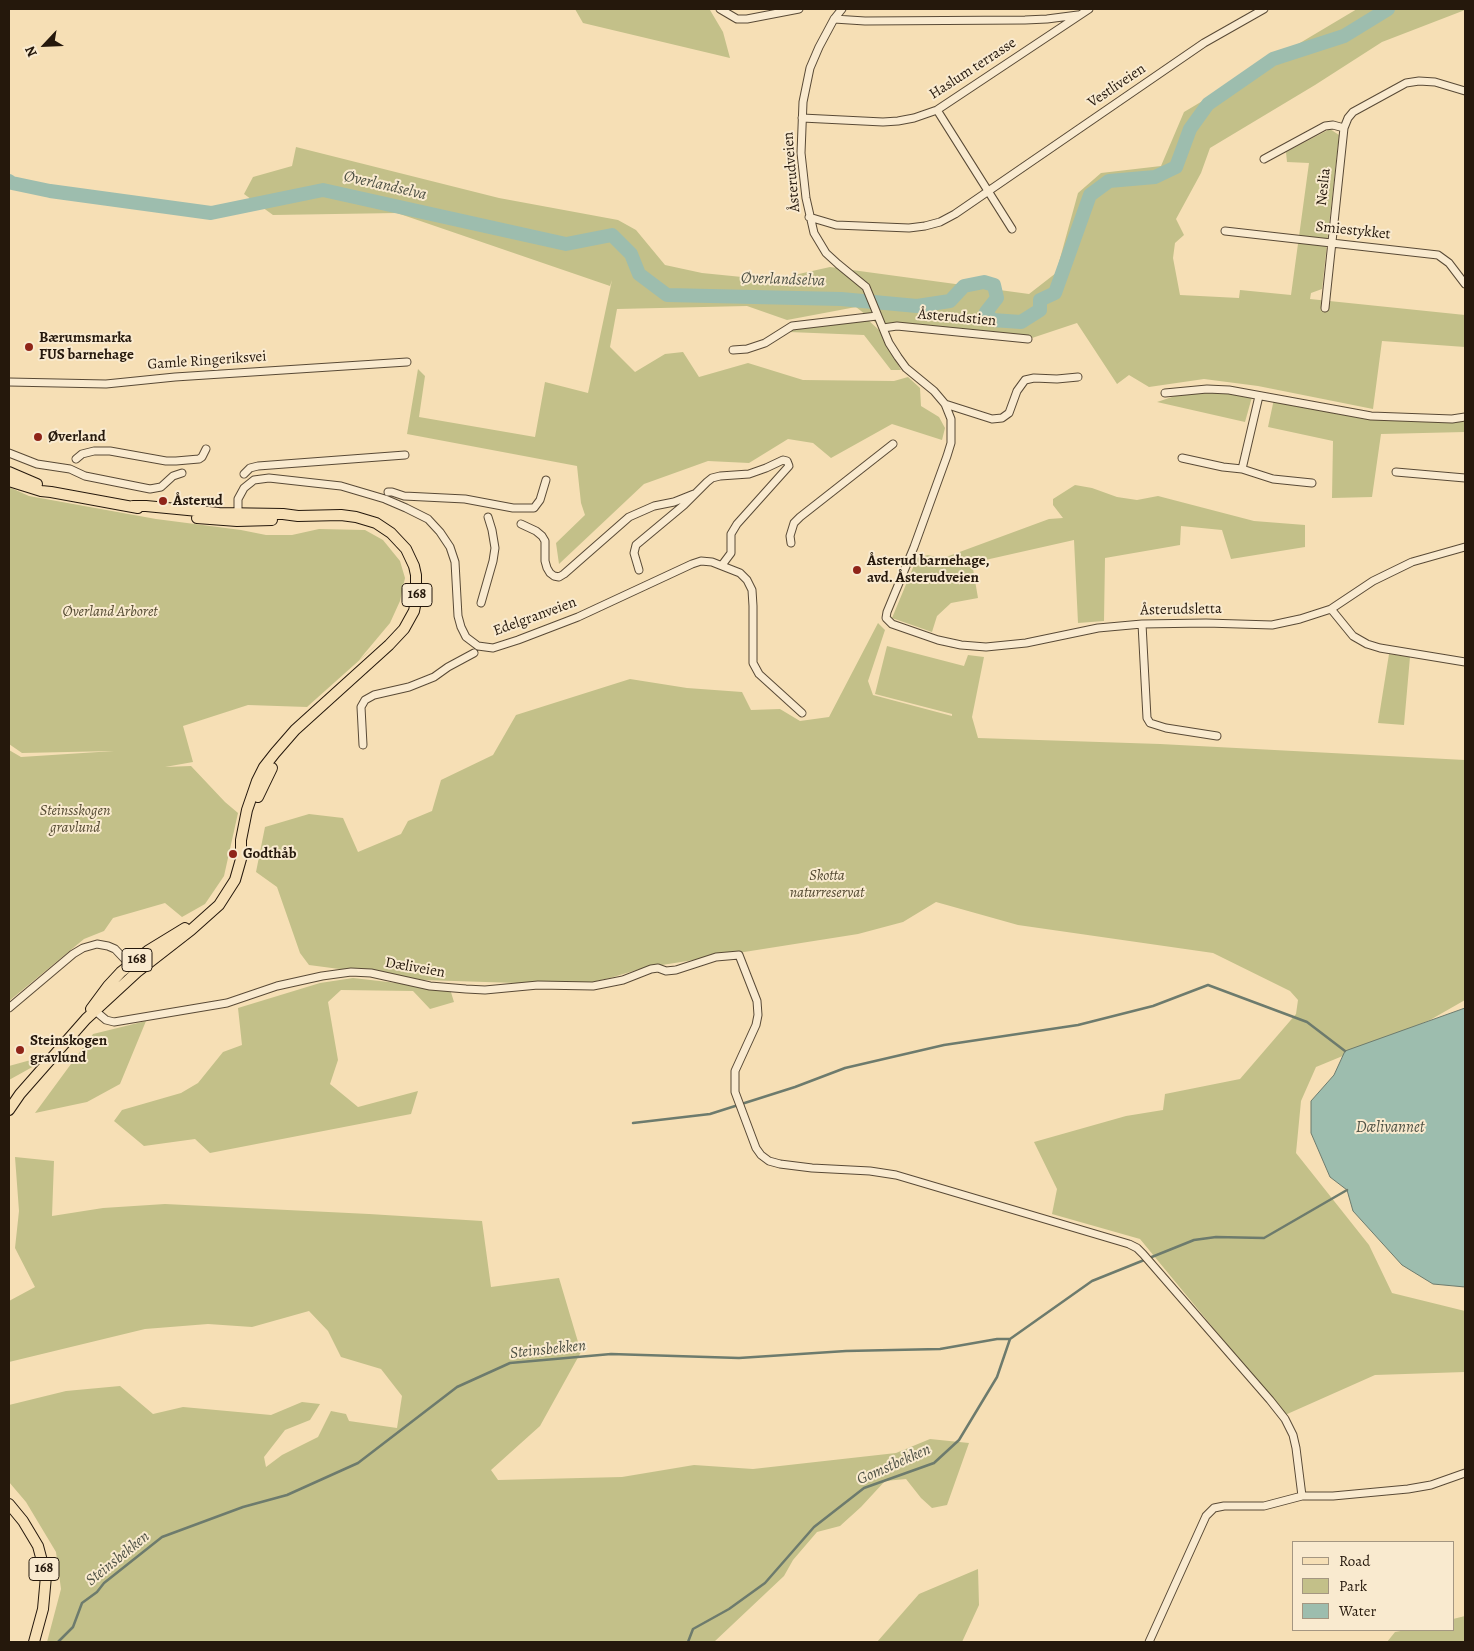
<!DOCTYPE html>
<meta charset="utf-8">
<style>
body{margin:0}
#map{position:relative;width:1474px;height:1651px;overflow:hidden;background:#f6dfb5;font-family:Alegreya,serif}
canvas{display:block}
.frame{position:absolute;inset:0;border:10px solid #25180c;pointer-events:none}
.legend{position:absolute;left:1292px;top:1541px;width:162px;height:90px;box-sizing:border-box;background:#f9eacf;border:1px solid #a49681;margin:0;padding:6px 9px;list-style:none;font-size:15px;color:#25180c}
.legend li{display:flex;align-items:center;gap:10px;height:25px}
.legend b{width:25px;border:1px solid #a49681}
.north{position:absolute;left:20px;top:20px;width:50px;height:50px;-webkit-text-stroke:4px #f9eacf;paint-order:stroke;rotate:245deg;font-size:14px;font-weight:700;line-height:20px;text-align:center;color:#25180c}
.north::after{content:'';display:block;margin:auto;width:18px;height:22px;background:#25180c;clip-path:polygon(50% 0,100% 100%,50% 72%,0 100%)}
</style>
<div id="map">
<canvas width="1474" height="1651"></canvas>
<div class="frame"></div>
<ul class="legend">
<li><b style="height:6px;background:#f6dfb5"></b>Road</li>
<li><b style="height:14px;background:#c3c089"></b>Park</li>
<li><b style="height:14px;background:#9dbdae"></b>Water</li>
</ul>
<div class="north">N</div>
</div>
<script>
const ctx = document.querySelector('canvas').getContext('2d');
ctx.lineJoin = 'round';
function fillPath(path, color) { ctx.fillStyle = color; ctx.fill(path, 'evenodd'); }
const toPath = rows => new Path2D(rows.map(r => 'M' + r).join(''));
function stroke(path, color, width, dash) { ctx.strokeStyle = color; ctx.lineWidth = width; ctx.lineCap = dash ? 'butt' : 'round'; ctx.setLineDash(dash || []); ctx.stroke(path); }
function drawText(font, color, halo, rows, align = 'center') {
  ctx.font = font + ' Alegreya,serif'; ctx.lineWidth = 4; ctx.setLineDash([]); ctx.textBaseline = 'middle'; ctx.strokeStyle = halo; ctx.fillStyle = color; for (const [text, x, y, turn = 0] of rows) {
    ctx.save(); ctx.translate(x, y); ctx.rotate((+turn || 0) * Math.PI / 180); ctx.textAlign = isNaN(turn) ? turn : align; if (halo) ctx.strokeText(text, 0, 0); ctx.fillText(text, 0, 0); ctx.restore();
  }
}
fillPath(toPath([
 [575,9,710,10,723,32,730,58,583,23],
 [1357,9,1465,9,1465,10,1382,42,1315,85,1210,148,1201,173,1176,219,1184,235,1175,243,1173,258,1180,295,1239,298,1240,290,1291,295,1309,163,1287,162,1286,152,1330,129,1339,135,1322,289,1311,293,1310,299,1465,315,1465,347,1382,341,1373,409,1258,386,1204,379,1149,387,1129,375,1117,384,1077,323,1029,339,880,326,856,307,787,320,747,306,617,309,610,347,635,372,665,354,683,352,699,377,748,363,803,380,894,381,908,377,920,388,921,406,939,417,945,428,942,440,892,424,831,458,813,443,788,439,749,463,708,461,644,484,559,564,556,543,585,515,581,503,577,466,407,434,418,369,425,376,419,417,535,437,545,382,588,393,612,280,610,286,397,213,273,215,244,194,253,177,292,166,296,147,499,198,618,220,636,230,665,265,702,273,772,280,830,267,1029,294,1056,273,1078,193,1101,173,1161,166,1184,112],
 [867,319,879,330,901,370,891,370,864,335,789,332,789,328],
 [1215,391,1252,397,1245,422,1157,402,1184,393],
 [1274,399,1337,414,1381,420,1465,418,1465,432,1381,434,1372,497,1332,498,1333,441,1268,427],
 [1075,485,1092,488,1117,497,1137,500,1158,496,1254,521,1305,525,1305,547,1231,559,1222,530,1181,526,1180,545,1105,558,1104,621,1078,623,1074,540,972,563,978,598,951,603,937,616,932,632,892,618,917,558,928,555,936,557,946,557,1049,519,1063,518,1053,505,1053,499],
 [9,487,29,496,156,519,241,530,266,535,292,535,319,529,365,530,383,540,400,561,405,578,400,601,390,623,359,660,382,640,307,707,248,705,183,726,193,762,165,767,191,766,225,802,238,813,224,876,205,904,182,917,165,903,113,918,104,931,84,939,9,1001,9,750,21,757,114,751,22,753,9,744],
 [878,623,885,630,868,681,873,695,952,716,952,714,875,694,887,646,964,666,968,655,984,657,972,717,978,738,1160,744,1465,760,1465,1000,1430,1020,1316,1067,1301,1101,1296,1153,1369,1245,1392,1293,1465,1311,1465,1372,1375,1375,1285,1415,1140,1239,1052,1214,1057,1189,1034,1142,1126,1116,1163,1110,1165,1094,1240,1079,1296,1014,1298,1000,1290,991,1213,953,1018,925,936,902,903,922,858,934,643,968,610,978,579,985,423,980,309,965,300,953,277,887,256,872,265,827,309,814,343,818,358,852,401,834,408,821,432,811,441,780,493,755,516,715,630,679,687,688,742,692,751,710,780,709,800,721,829,717],
 [1389,654,1410,657,1404,725,1378,723],
 [353,978,450,989,454,1002,430,1009,413,991,341,990,328,1002,338,1060,330,1084,358,1107,418,1091,411,1114,210,1153,195,1139,144,1146,114,1121,122,1110,181,1093,198,1083,223,1052,242,1045,238,1008,320,983],
 [146,1021,120,1084,87,1102,35,1113,93,1034],
 [38,1058,36,1065,9,1080,9,1066],
 [15,1157,54,1161,52,1216,103,1208,165,1204,369,1214,482,1221,491,1287,559,1278,581,1352,540,1426,491,1470,498,1480,622,1477,694,1465,753,1469,896,1453,930,1439,969,1443,947,1505,932,1508,921,1498,906,1479,885,1481,861,1507,840,1526,817,1532,793,1560,784,1576,714,1642,47,1642,61,1589,56,1552,26,1502,9,1482,9,1405,66,1391,120,1386,153,1414,183,1407,271,1415,302,1402,320,1404,310,1420,285,1430,264,1457,266,1467,282,1455,318,1437,331,1411,346,1414,349,1421,397,1428,402,1396,381,1369,341,1357,328,1331,309,1311,252,1327,208,1324,145,1329,9,1362,9,1301,35,1287,15,1248,19,1211],
 [978,1569,979,1605,962,1642,877,1642,919,1594],
 [1465,1616,1465,1642,1387,1642,1395,1632,1406,1630,1453,1630,1453,1619]
]), '#c3c089');
const water = toPath([
 [1465,1008,1465,1287,1433,1284,1402,1265,1353,1211,1347,1190,1330,1177,1311,1133,1311,1101,1334,1075,1345,1051,1465,1008]
]);
fillPath(water, '#9dbdae');
stroke(water, '#6d7b6d', 1);
stroke(toPath([
 [633,1123,710,1114,795,1087,845,1068,944,1045,1078,1025,1153,1006,1208,985,1307,1022,1345,1051],
 [1010,1339,1092,1281,1194,1240,1216,1237,1264,1238,1347,1190],
 [58,1642,73,1627,82,1603,97,1592,104,1583,162,1537,243,1507,287,1495,358,1463,457,1387,510,1363,611,1354,739,1358,846,1351,940,1349,997,1339,1010,1339],
 [688,1642,693,1629,729,1609,765,1583,814,1527,864,1488,934,1463,959,1440,997,1377,1010,1339]
]), '#6d7b6d', 2.5);
stroke(toPath([
 [9,181,12,183,50,191,211,213,323,190,566,244,612,235,631,254,639,274,667,295,841,299,917,306,950,301,964,286,984,282,994,285,997,298,986,312,992,320,1021,322,1040,310,1040,300,1055,293,1090,195,1109,181,1155,177,1176,167,1190,129,1208,104,1273,59,1344,36,1388,9]
]), '#9dbdae', 14);
const minor = toPath([
 [720,9,737,19,747,19,799,9],
 [842,9,834,19,819,47,810,68,803,102,801,153,806,198,814,233,826,253,838,264,866,287,889,343,898,357,906,368,934,391,945,404,951,419,951,443,947,456,914,547,887,612,886,618,892,624,938,640,961,645,986,647,1026,643,1098,628,1142,624,1206,623,1272,625,1300,619,1331,609,1353,636,1367,644,1380,648,1465,662],
 [834,19,865,21,1025,20,1047,19,1078,15],
 [937,110,1012,229],
 [802,118,883,122,898,121,914,118,937,110,1089,9],
 [1264,159,1325,126,1333,125,1344,128],
 [809,217,836,225,909,228,925,226,940,222,955,214,1204,43,1264,9],
 [1225,231,1438,255,1449,263,1465,284],
 [1325,308,1344,128,1348,118,1353,112,1406,83,1419,81,1435,82,1465,91],
 [883,328,897,326,1028,339],
 [733,350,747,349,765,343,792,326,877,316],
 [9,382,106,384,175,377,407,362],
 [1165,393,1207,389,1229,390,1371,416,1452,419,1465,417],
 [945,404,992,419,1002,418,1009,413,1017,391,1025,380,1034,378,1057,379,1078,377],
 [9,453,37,464,70,469,85,476,150,489,161,487,173,476,182,473],
 [1182,458,1223,467,1242,469,1259,396],
 [76,459,82,454,94,451,110,451,166,461,176,461,199,459,202,457,206,449],
 [1242,469,1273,479,1312,483],
 [1396,472,1465,478],
 [244,474,250,468,258,466,405,455],
 [388,492,392,492,404,496,465,499,513,508,534,508,540,500,546,480],
 [238,516,238,499,244,488,254,480,269,478,341,486,385,499,406,508,428,519,440,532,450,547,455,562,458,616,461,627,466,637,478,646,493,648,518,640,578,617,692,564,701,561,712,562,740,573,747,580,752,590,753,606,753,663,759,674,802,713],
 [521,524,536,531,542,536,545,541,545,561,547,568,550,573,554,576,559,577,564,574,629,517,654,506,674,502,694,494],
 [791,543,790,536,794,523,800,517,893,444],
 [639,570,634,553,636,545,684,505,707,482,712,478,720,476,749,474,766,468,783,460,787,461,789,466,737,524,731,534,731,553,722,565],
 [481,603,493,561,495,548,492,530,488,517],
 [1331,609,1373,581,1412,562,1465,547],
 [1142,624,1147,718,1150,723,1166,728,1217,736],
 [363,745,361,707,365,700,374,695,409,687,434,677,448,667,474,653],
 [9,1008,73,954,83,948,97,944,108,946,115,949,133,968],
 [93,1009,106,1020,114,1022,227,1003,277,986,322,976,351,972,371,973,430,986,466,989,485,990,538,985,593,986,623,980,651,969,658,968,666,971,676,970,716,957,739,955,757,1001,758,1015,756,1025,735,1071,735,1092,756,1148,761,1155,769,1161,780,1164,812,1168,870,1171,896,1175,1129,1244,1137,1248,1143,1254,1270,1400,1285,1419,1293,1435,1296,1448,1302,1496],
 [1149,1642,1206,1516,1214,1508,1224,1506,1264,1506,1302,1496,1333,1496,1408,1489,1431,1485,1465,1473]
]);
const primary = toPath([
 [9,472,37,484],
 [9,481,41,491,51,492,138,508],
 [133,506,146,506,219,513,283,514,298,516,341,515,356,517,376,523,391,533,406,549,414,566,416,575,416,601,414,611,404,629,389,645,295,730,275,753,264,767,257,781,247,810,241,840,241,859],
 [197,518,237,521,272,520],
 [258,797,272,768],
 [91,1009,108,986,121,972,149,950,185,928],
 [9,1110,20,1094,86,1019,137,972,191,930,219,905,235,880,243,852],
 [9,1504,23,1521,38,1546,46,1576,43,1609,34,1642]
]);
stroke(minor, '#594a36', 9);
stroke(primary, '#25180c', 12);
stroke(minor, '#f9eacf', 7);
stroke(primary, '#f6dfb5', 10);
for (const [x, y, r, color] of [
 [29,347,5,"#8f2418"],
 [38,437,5,"#8f2418"],
 [163,501,5,"#8f2418"],
 [857,570,5,"#8f2418"],
 [233,854,5,"#8f2418"],
 [20,1050,5,"#8f2418"]
]) { const dot = new Path2D(); dot.arc(x, y, r, 0, 2 * Math.PI); ctx.fillStyle = color; ctx.fill(dot); stroke(dot, '#f9eacf', 2); }
for (const [x, y, w] of [
 [417,595,30],
 [137,960,30],
 [44,1569,30]
]) { const box = new Path2D(); box.roundRect(x - w / 2, y - 11.5, w, 23, 4); ctx.fillStyle = '#f9eacf'; ctx.fill(box); stroke(box, '#25180c', 1); }
drawText('bold 14px', '#25180c', null, [
 ["168",417,595],
 ["168",137,960],
 ["168",44,1569]
]);
drawText('15px', '#25180c', '#f9eacf', [
 ["Haslum terrasse",973,69,-33],
 ["Vestliveien",1117,86,-34],
 ["Åsterudveien",792,172,-95],
 ["Neslia",1324,187,-84],
 ["Smiestykket",1353,231,6],
 ["Åsterudstien",957,318,5],
 ["Gamle Ringeriksvei",207,361,-4],
 ["Åsterudsletta",1181,610,-1],
 ["Edelgranveien",535,617,-20],
 ["Dæliveien",415,968,10]
]);
drawText('bold 15px', '#25180c', '#f9eacf', [
 ["Bærumsmarka",39,338],
 ["FUS barnehage",39,355],
 ["Øverland",48,437],
 ["Åsterud",173,501],
 ["Åsterud barnehage,",867,561],
 ["avd. Åsterudveien",867,578],
 ["Godthåb",243,854],
 ["Steinskogen",30,1041],
 ["gravlund",30,1058]
], 'left');
drawText('italic 15px', '#544a32', '#f9eacf', [
 ["Øverland Arboret",110,612],
 ["Steinsskogen",75,811],
 ["gravlund",75,828],
 ["Skotta",827,876],
 ["naturreservat",827,893]
]);
drawText('italic 16px', '#4f5245', '#f9eacf', [
 ["Øverlandselva",385,186,13],
 ["Øverlandselva",783,280,2],
 ["Dælivannet",1390,1128],
 ["Steinsbekken",548,1350,-6],
 ["Gomstbekken",894,1465,-24],
 ["Steinsbekken",118,1559,-39]
]);
</script>
